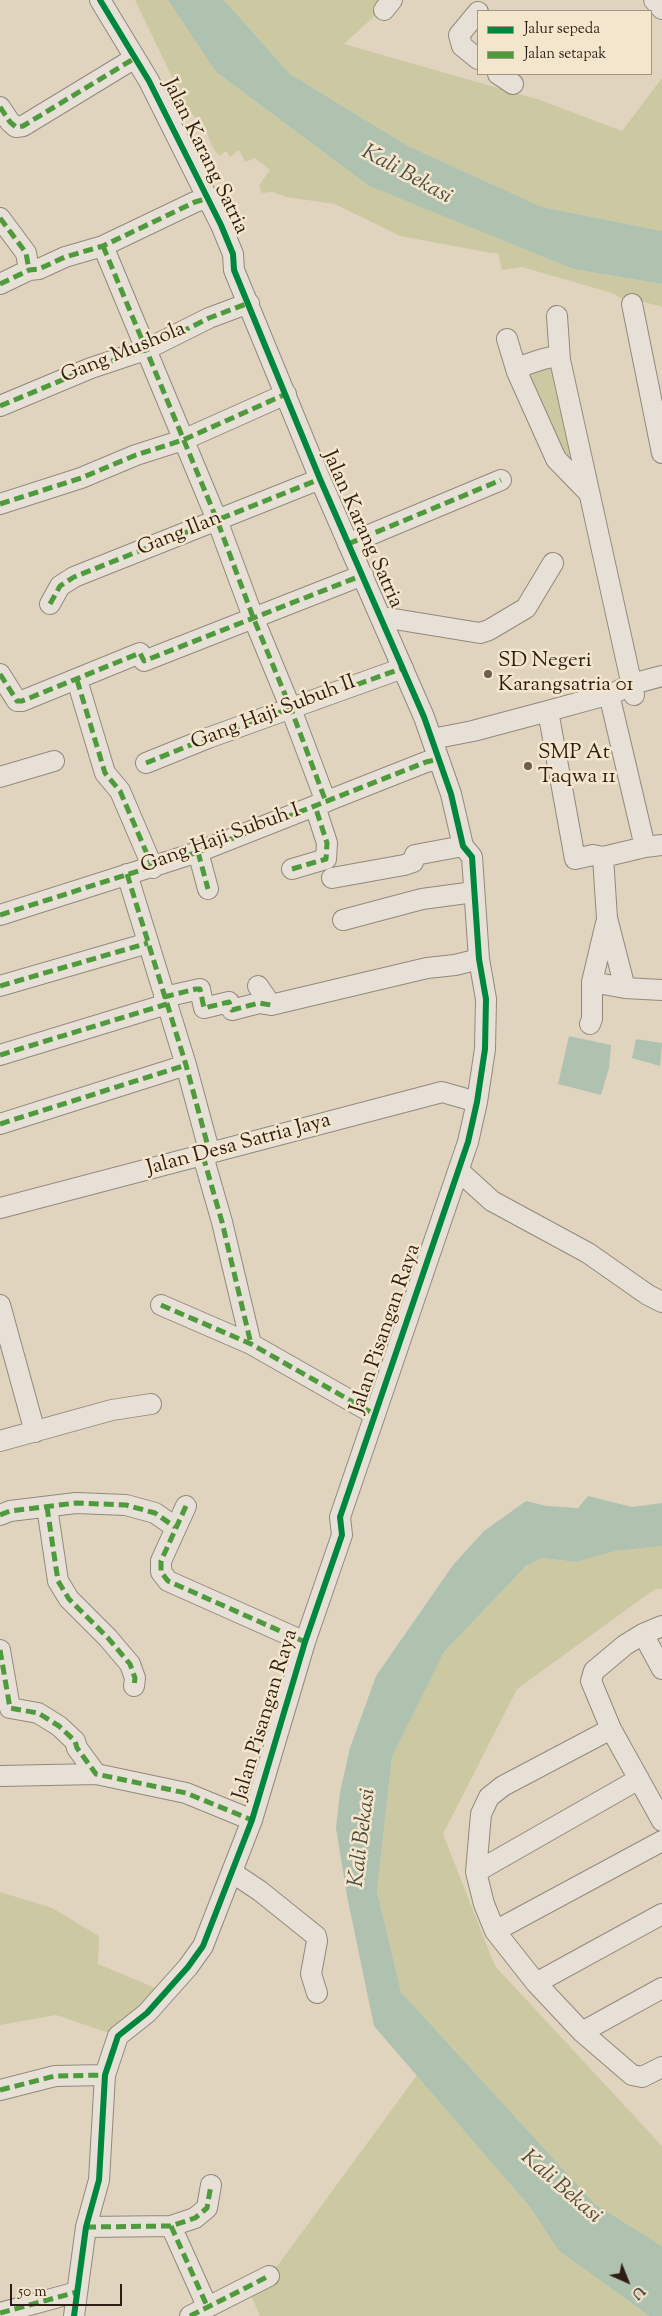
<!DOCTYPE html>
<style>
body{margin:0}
#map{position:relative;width:662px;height:2316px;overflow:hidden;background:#e1d4bf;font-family:"Sorts Mill Goudy",serif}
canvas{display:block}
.legend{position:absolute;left:477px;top:10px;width:175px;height:65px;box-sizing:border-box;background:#f4e5cd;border:1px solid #a49583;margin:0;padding:6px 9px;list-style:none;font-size:15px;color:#2d1d13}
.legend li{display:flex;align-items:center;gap:10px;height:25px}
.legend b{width:25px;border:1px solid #a49583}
.north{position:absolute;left:602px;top:2256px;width:50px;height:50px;-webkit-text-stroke:4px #f4e5cd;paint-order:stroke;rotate:136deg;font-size:14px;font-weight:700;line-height:20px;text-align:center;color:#2d1d13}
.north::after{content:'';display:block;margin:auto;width:18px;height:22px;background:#2d1d13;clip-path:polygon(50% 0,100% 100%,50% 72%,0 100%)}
.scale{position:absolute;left:10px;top:2284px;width:112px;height:22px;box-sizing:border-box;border:2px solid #2d1d13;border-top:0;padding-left:6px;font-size:15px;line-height:18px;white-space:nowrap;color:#2d1d13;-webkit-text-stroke:4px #f4e5cd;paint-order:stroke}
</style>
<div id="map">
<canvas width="662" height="2316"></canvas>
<ul class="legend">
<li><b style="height:6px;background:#00873e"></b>Jalur sepeda</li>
<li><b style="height:6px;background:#4f9a3d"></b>Jalan setapak</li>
</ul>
<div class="north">U</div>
<div class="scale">50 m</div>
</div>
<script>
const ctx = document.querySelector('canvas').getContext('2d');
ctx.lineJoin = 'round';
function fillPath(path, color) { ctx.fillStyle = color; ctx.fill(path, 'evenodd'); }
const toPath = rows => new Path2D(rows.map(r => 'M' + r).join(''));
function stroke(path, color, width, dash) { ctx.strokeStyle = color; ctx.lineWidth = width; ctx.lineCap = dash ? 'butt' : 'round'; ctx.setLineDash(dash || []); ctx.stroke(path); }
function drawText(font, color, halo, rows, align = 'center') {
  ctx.font = font + ' "Sorts Mill Goudy",serif'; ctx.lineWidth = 5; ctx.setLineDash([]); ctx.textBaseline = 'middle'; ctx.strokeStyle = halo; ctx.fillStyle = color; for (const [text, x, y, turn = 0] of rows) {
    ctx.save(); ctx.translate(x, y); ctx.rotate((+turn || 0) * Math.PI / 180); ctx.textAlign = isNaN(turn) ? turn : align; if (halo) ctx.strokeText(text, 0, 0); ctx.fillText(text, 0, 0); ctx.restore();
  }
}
fillPath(toPath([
 [135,0,168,0,216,72,369,186,573,269,662,284,662,307,637,300,622,299,612,293,522,267,502,270,498,253,491,253,400,236,335,204,286,197,272,192,262,193,259,185,270,170,255,158,245,162,239,150,230,157,226,151,219,156,213,148,208,136,184,102],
 [224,0,392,0,344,44,540,100,622,131,662,78,662,231,542,207,408,146,290,74],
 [552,357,590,494,556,459,525,365],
 [662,1546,662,1589,655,1589,517,1689,443,1834,495,1966,662,2146,662,2246,595,2204,401,1992,377,1891,392,1757,444,1652,526,1566,542,1558,576,1562,616,1551],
 [0,1892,52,1908,99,1936,98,1964,165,1992,118,2036,56,2015,0,2025],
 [417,2075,530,2207,558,2250,649,2316,260,2316,247,2286,270,2276]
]), '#ccc8a2');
fillPath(toPath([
 [168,0,224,0,290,74,408,146,542,207,662,231,662,284,573,269,369,186,216,72],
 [569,1036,611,1045,609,1068,601,1095,558,1084],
 [636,1039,662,1043,660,1066,632,1058],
 [588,1496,632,1507,662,1503,662,1546,616,1551,576,1562,542,1558,526,1566,444,1652,392,1757,377,1891,401,1992,595,2204,662,2246,662,2316,649,2316,558,2250,530,2207,374,2026,347,1896,336,1828,340,1792,350,1748,376,1676,453,1565,484,1531,526,1501,547,1506,578,1508]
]), '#afc2b0');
const minor = toPath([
 [654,0,662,9],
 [384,10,392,0],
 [478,12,459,35,462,46,478,59],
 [498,74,513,84],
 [0,107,10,122,16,127,23,126,135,58],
 [0,218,26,253,29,270],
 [103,246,217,520,253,617,291,709,326,802],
 [0,284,29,270,39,269,65,257,103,246,195,202,208,198],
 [632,304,662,453],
 [557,316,560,360,634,695],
 [507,339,517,372],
 [560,360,552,357,543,359,525,365,517,372,556,459,589,493],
 [0,406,91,368,145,350,209,318,249,303],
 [0,504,81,478,136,455,183,440,286,394],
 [348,544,501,480],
 [50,604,60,586,74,577,320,479],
 [382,617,480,633,489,630,526,608,553,563],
 [0,674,17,701,22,701,140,653,144,661,363,575],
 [77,680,105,773,120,791,153,868],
 [609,694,645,847],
 [548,711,575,859,593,855,603,857,645,847,662,845],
 [432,739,473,731,548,711,614,693,632,684,662,676],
 [146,763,208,738,403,668],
 [0,777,54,761],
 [198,852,208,889],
 [603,857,607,918,625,988],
 [292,869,326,859,327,843,315,806],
 [127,874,186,1065,210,1154],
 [332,878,404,865,413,862,415,855,463,846],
 [0,915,198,852,426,762,439,759],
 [343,920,422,899,474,892],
 [592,982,625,988,662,990],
 [0,986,148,943],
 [258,986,271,1005],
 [164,997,200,989,204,1008,229,1002,232,1010,259,1003,271,1005,427,968,455,965,479,959],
 [590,1024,592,1019,592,982,606,923],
 [0,1055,167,1004],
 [0,1124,186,1065],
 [203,1156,222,1222,251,1344],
 [459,1171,492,1201,588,1253,648,1295,662,1302],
 [0,1208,442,1092,477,1102],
 [0,1305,35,1432],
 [161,1305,251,1344,374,1414],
 [0,1441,112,1410,151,1404],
 [186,1506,161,1561,161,1572,168,1581,305,1642],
 [47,1507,58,1581,69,1599,108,1638,130,1664,135,1678,134,1686],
 [0,1515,10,1511,76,1503,126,1505,155,1513,175,1527],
 [662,1626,643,1634,625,1645,594,1671,591,1681,611,1729,662,1821],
 [643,1634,662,1669],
 [0,1650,10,1708,38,1713,59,1726,75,1741,77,1748,96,1774],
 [611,1729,503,1786,489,1797,481,1814,476,1872,484,1904,495,1931,536,1983,582,2032,632,2075,642,2077,662,2067],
 [0,1776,96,1774,186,1793,252,1820],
 [476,1872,639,1779],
 [233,1873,260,1891,316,1936,317,1941,311,1974,317,1993],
 [495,1931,662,1841],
 [536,1983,662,1914],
 [582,2032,662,1988],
 [0,2090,55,2076,105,2075],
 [171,2226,207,2306],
 [86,2227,171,2226,195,2218,207,2208,211,2185],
 [0,2313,77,2292],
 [74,2316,86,2227,99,2180,105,2075,118,2036,147,2013,188,1967,203,1946,252,1820,305,1642,342,1535,340,1517,468,1142,477,1102,485,1049,486,999,479,959,472,857,463,846,451,794,424,717,320,479,234,270,233,254,221,225,149,81,100,0],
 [190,2316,269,2276]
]);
stroke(minor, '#92897c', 22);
stroke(minor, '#e6e0d6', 20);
stroke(toPath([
 [0,107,10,122,16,127,23,126,135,58],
 [0,218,26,253,29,270],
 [103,246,217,520,253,617,291,709,326,802],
 [0,284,29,270,39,269,65,257,103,246,195,202,208,198],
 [0,406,91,368,145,350,209,318,249,303],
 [0,504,81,478,136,455,183,440,286,394],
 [348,544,501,480],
 [50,604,60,586,74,577,320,479],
 [0,674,17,701,22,701,140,653,144,661,363,575],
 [77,680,105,773,120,791,153,868],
 [146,763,208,738,403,668],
 [198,852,208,889],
 [292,869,326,859,327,843,315,806],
 [127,874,186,1065,210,1154],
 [0,915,198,852,426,762,439,759],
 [0,986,148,943],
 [164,997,196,989,200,989,204,1008,229,1002,232,1010,259,1003,271,1005],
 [0,1055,167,1004],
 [0,1124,186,1065],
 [203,1156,222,1222,251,1344],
 [161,1305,251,1344,374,1414],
 [186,1506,161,1561,161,1572,168,1581,305,1642],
 [47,1507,58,1581,69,1599,108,1638,130,1664,135,1678,134,1686],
 [0,1515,10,1511,76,1503,126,1505,155,1513,175,1527],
 [0,1650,10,1708,38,1713,59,1726,75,1741,77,1748,96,1774,186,1793,252,1820],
 [0,2090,55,2076,105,2075],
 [171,2226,207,2306],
 [86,2227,171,2226,195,2218,207,2208,211,2185],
 [0,2313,77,2292],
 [190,2316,269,2276]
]), '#4f9a3d', 5, [10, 5]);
stroke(toPath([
 [74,2316,86,2227,99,2180,105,2075,118,2036,147,2013,188,1967,203,1946,252,1820,305,1642,342,1535,340,1517,468,1142,477,1102,485,1049,486,999,479,959,472,857,463,846,451,794,424,717,320,479,234,270,233,254,221,225,149,81,100,0]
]), '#00873e', 6);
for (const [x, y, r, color] of [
 [488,674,5,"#6c5d4f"],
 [528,766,5,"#6c5d4f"]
]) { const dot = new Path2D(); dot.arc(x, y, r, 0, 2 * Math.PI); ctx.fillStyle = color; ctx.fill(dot); stroke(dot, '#f4e5cd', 2); }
drawText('21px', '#2d1d13', '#f4e5cd', [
 ["Jalan Karang Satria",204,157,64],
 ["Gang Mushola",124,354,-22],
 ["Jalan Karang Satria",361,530,66],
 ["Gang Ilan",180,535,-22],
 ["Gang Haji Subuh II",274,714,-21],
 ["Gang Haji Subuh I",221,840,-20],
 ["Jalan Desa Satria Jaya",239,1146,-15],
 ["Jalan Pisangan Raya",387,1329,-71],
 ["Jalan Pisangan Raya",267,1715,-73]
]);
drawText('21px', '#2d1d13', '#f4e5cd', [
 ["SD Negeri",498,662],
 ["Karangsatria 01",498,686],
 ["SMP At",538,754],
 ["Taqwa 11",538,778]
], 'left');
drawText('italic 22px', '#4d4c40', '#f4e5cd', [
 ["Kali Bekasi",406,176,29],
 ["Kali Bekasi",364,1838,-83],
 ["Kali Bekasi",560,2188,41]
]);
</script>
